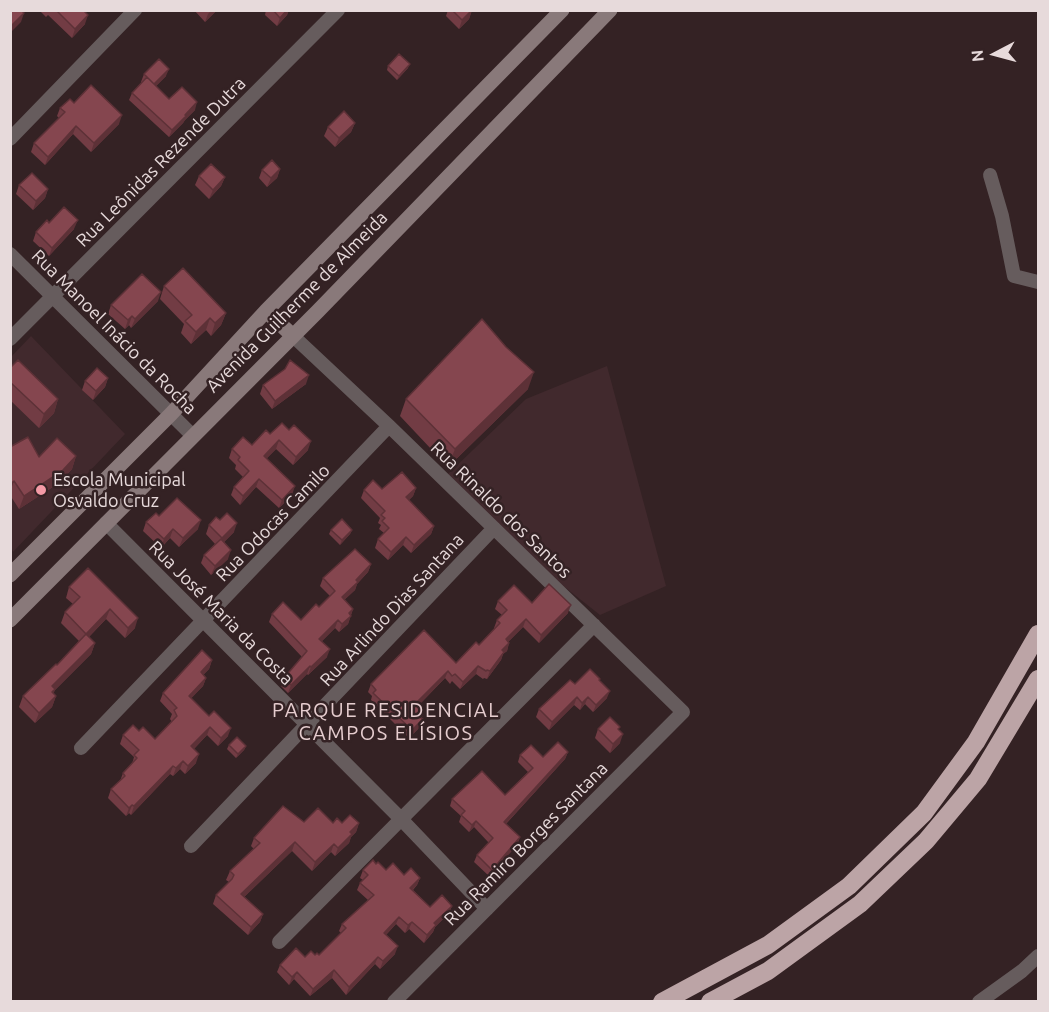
<!DOCTYPE html>
<meta charset="utf-8">
<style>
body{margin:0}
#map{position:relative;width:1049px;height:1012px;overflow:hidden;background:#342224;font-family:Ubuntu,sans-serif}
canvas{display:block}
.frame{position:absolute;inset:0;border:12px solid #e7dadb;pointer-events:none}
.north{position:absolute;left:965px;top:24px;width:60px;height:60px;-webkit-text-stroke:4px #342224;paint-order:stroke;rotate:264deg;font-size:16px;font-weight:700;line-height:24px;text-align:center;color:#e7dadb}
.north::after{content:'';display:block;margin:auto;width:21px;height:27px;background:#e7dadb;clip-path:polygon(50% 0,100% 100%,50% 72%,0 100%)}
</style>
<div id="map">
<canvas width="1049" height="1012"></canvas>
<div class="frame"></div>
<div class="north">N</div>
</div>
<script>
const ctx = document.querySelector('canvas').getContext('2d');
ctx.lineJoin = 'round';
function fillPath(path, color) { ctx.fillStyle = color; ctx.fill(path, 'evenodd'); }
const toPath = rows => new Path2D(rows.map(r => 'M' + r).join(''));
function stroke(path, color, width, dash) { ctx.strokeStyle = color; ctx.lineWidth = width; ctx.lineCap = dash ? 'butt' : 'round'; ctx.setLineDash(dash || []); ctx.stroke(path); }
function drawText(font, color, halo, rows, align = 'center') {
  ctx.font = font + ' Ubuntu,sans-serif'; ctx.lineWidth = 5; ctx.setLineDash([]); ctx.textBaseline = 'middle'; ctx.strokeStyle = halo; ctx.fillStyle = color; for (const [text, x, y, turn = 0] of rows) {
    ctx.save(); ctx.translate(x, y); ctx.rotate((+turn || 0) * Math.PI / 180); ctx.textAlign = isNaN(turn) ? turn : align; if (halo) ctx.strokeText(text, 0, 0); ctx.fillText(text, 0, 0); ctx.restore();
  }
}
fillPath(toPath([
 [31,336,125,434,13,552,11,546,11,357],
 [607,366,666,586,600,615,547,573,448,474,526,399]
]), '#41292d');
stroke(toPath([
 [10,139,135,10],
 [990,175,1002,216,1014,276,1038,282],
 [10,254,192,435],
 [292,335,389,426,683,712,394,1002],
 [10,339,338,10],
 [106,523,401,819,487,909],
 [81,748,389,426],
 [191,846,494,528],
 [279,942,594,625],
 [979,1002,1022,971,1038,956]
]), '#665c5d', 14);
stroke(toPath([
 [266,311,292,335],
 [10,575,171,414,266,311,562,10],
 [10,620,318,311,610,10]
]), '#89797a', 15);
stroke(toPath([
 [662,1002,768,945,849,886,924,813,976,742,1038,634],
 [710,1002,768,971,860,904,926,841,978,779,1038,679]
]), '#bca4a6', 18);
fillPath(toPath([
 [39,10,83,10,85,24,72,38,48,15,46,17],
 [194,10,217,10,205,22],
 [266,10,289,10,287,15,277,26,265,15],
 [448,10,472,10,469,19,459,29,446,16],
 [388,66,408,68,397,80,387,70],
 [144,74,166,76,156,86,169,99,195,110,185,120,183,123,169,137,129,100,132,93,142,82,141,82],
 [74,103,119,124,91,152,73,134,45,165,31,152,34,143,59,118,57,116,60,108],
 [355,123,351,132,335,147,324,136,328,127],
 [280,169,277,178,267,187,259,178,262,170],
 [199,176,225,177,221,186,209,199,195,185],
 [19,185,48,189,45,198,33,210,16,194],
 [49,223,74,229,49,256,33,241,36,232],
 [164,286,226,313,221,325,211,336,206,330,191,344,181,333,184,324,160,299],
 [158,301,131,328,129,325,125,329,108,314,111,305],
 [10,368,58,399,54,413,39,428,10,400],
 [108,378,105,387,93,400,82,390,85,381],
 [306,384,272,409,260,394,263,385],
 [528,389,448,467,400,416,406,399],
 [270,434,308,450,293,465,276,449,266,459,292,495,279,508,256,487,240,505,231,495,234,487,243,477,235,469,236,465,229,458,232,449,252,445],
 [10,447,39,457,76,456,72,469,59,483,19,509,10,495],
 [416,488,413,496,409,500,434,526,431,534,411,553,403,545,388,560,375,548,378,539,384,533,379,529,381,525,378,523,380,518,361,498,364,490],
 [159,516,198,529,179,547,170,538,161,548,143,531,146,522],
 [220,520,234,532,224,542,228,559,211,575,201,563,204,555,215,544,206,534,209,525],
 [331,530,352,530,350,534,340,545,329,534],
 [371,564,368,572,357,584,355,590,344,600,353,609,348,624,339,632,335,628,322,641,327,657,308,675,307,674,288,693,281,686,284,678,302,657,269,622,272,614,301,620,319,607,330,596,320,586,323,578],
 [88,568,135,628,125,638,106,619,89,637,95,643,91,654,55,690,53,693,56,696,52,707,35,723,19,707,23,696,57,665,79,641,61,623,65,612,73,604,66,598,69,587],
 [498,601,532,603,568,613,539,643,523,627,508,642,509,643,507,651,503,654,501,660,487,679,484,678,483,679,476,674,460,689,452,681,450,684,445,678,419,705,421,718,423,719,420,727,409,738,371,700,372,696,368,692,371,684,456,663,479,645,495,629,494,628,497,620,502,615,495,609],
 [212,660,209,669,203,675,206,678,203,686,191,698,228,736,218,746,207,735,194,749,196,763,185,774,180,769,173,776,170,774,131,815,129,813,126,816,108,798,111,789,120,781,123,773,132,764,134,757,120,744,123,735,139,731,155,739,172,722,170,719,172,714,160,701,163,693],
 [600,679,600,681,607,698,593,712,585,704,580,710,574,705,549,730,536,717,539,709,575,684],
 [598,729,619,730,620,743,610,753,595,738],
 [229,745,246,746,244,750,236,758,227,749],
 [568,752,565,759,506,824,518,844,489,876,474,862,477,855,489,843,474,827,469,832,459,822,461,816,450,806,452,799,505,795,528,772,518,762,520,755,543,757],
 [304,822,359,823,356,832,351,837,349,843,335,856,331,852,312,871,292,851,244,897,263,914,260,922,248,935,213,904,216,895,229,882,226,880,230,871,254,849,251,846,254,838],
 [376,864,386,870,404,875,420,878,417,885,413,890,430,907,452,906,449,913,435,927,433,932,424,943,409,929,405,933,396,924,386,935,395,954,380,969,375,964,346,995,332,978,310,996,294,979,289,985,277,972,280,965,305,957,319,955,341,933,339,931,342,924,368,900,357,890,360,883,363,880,360,878,363,870]
]), '#723c44');
fillPath(toPath([
 [212,10,217,10,205,22,208,14],
 [287,10,289,10,287,15,277,26,280,18],
 [472,10,469,19,459,29,462,20],
 [24,13,21,22,10,33,10,27],
 [88,15,85,24,72,38,75,29],
 [410,64,408,68,397,80,399,76],
 [169,69,166,76,151,91,154,84],
 [197,102,195,110,185,120,183,123,169,137,172,130,185,115],
 [122,115,119,124,91,152,94,143],
 [355,123,351,132,335,147,339,138],
 [76,126,73,134,45,165,48,157],
 [280,169,277,178,267,187,271,178],
 [225,177,221,186,209,199,213,190],
 [48,189,45,198,33,210,36,201],
 [78,220,74,229,49,256,52,248],
 [161,292,158,301,131,328,135,319],
 [226,313,221,325,211,336,215,323],
 [132,316,129,325,125,329,128,320],
 [210,318,206,330,191,344,196,332],
 [534,372,528,389,448,467,455,449],
 [309,375,306,384,272,409,275,401],
 [108,378,105,387,93,400,96,391],
 [58,399,54,413,39,428,44,414],
 [279,440,276,449,260,465,264,456],
 [311,441,308,450,293,465,296,457],
 [76,456,72,469,59,483,19,509,24,496],
 [259,479,256,487,240,505,243,496],
 [14,481,10,492,10,484],
 [295,486,292,495,279,508,282,500],
 [416,488,413,496,403,505,406,497],
 [201,520,198,529,179,547,183,538],
 [237,523,234,532,219,547,222,538],
 [434,526,431,534,411,553,414,545],
 [173,529,170,538,161,548,164,539],
 [352,530,350,534,340,545,342,540],
 [406,537,403,545,388,560,391,552],
 [231,550,228,559,211,575,215,566],
 [371,564,368,572,357,584,355,590,339,605,342,597,356,580],
 [571,605,568,613,539,643,541,635],
 [110,609,106,619,82,644,86,634],
 [353,609,348,624,339,632,342,624,349,613],
 [138,618,135,628,125,638,128,628],
 [526,619,523,627,503,647,506,639],
 [338,620,335,628,316,647,319,639],
 [95,643,91,654,55,690,51,700,52,686],
 [509,643,507,651,503,654,501,660,487,679,490,671,502,650],
 [330,649,327,657,308,675,311,667],
 [212,660,209,669,198,680,201,672],
 [310,666,307,674,288,693,291,685],
 [478,666,476,674,460,689,463,682],
 [448,671,445,678,413,711,416,703],
 [206,678,203,686,186,704,189,696],
 [610,691,607,698,593,712,596,705],
 [56,696,52,707,35,723,39,713],
 [577,697,574,705,549,730,552,722],
 [588,697,585,704,580,710,582,703],
 [423,719,420,727,409,738,412,730],
 [210,727,207,735,188,755,191,746],
 [231,728,228,736,218,746,221,738],
 [623,734,620,743,610,753,613,744],
 [246,746,244,750,236,758,238,754],
 [568,752,565,759,501,829,504,822],
 [199,754,196,763,185,774,188,766],
 [183,761,180,769,173,776,176,768],
 [173,766,170,774,131,815,134,806],
 [132,805,129,813,126,816,129,808],
 [476,821,474,827,469,832,472,825],
 [359,823,356,832,351,837,349,843,335,856,338,848,350,832],
 [520,837,518,844,489,876,492,870],
 [295,842,292,851,238,903,241,894],
 [334,844,331,852,312,871,315,862],
 [420,878,417,885,407,895,410,888],
 [452,906,449,913,435,927,433,932,424,943,427,935,434,923],
 [263,914,260,922,248,935,251,927],
 [399,917,396,924,381,940,384,933],
 [412,922,409,929,405,933,408,925],
 [398,946,395,954,380,969,383,961],
 [378,957,375,964,346,995,349,987],
 [334,970,332,978,310,996,313,989],
 [297,972,294,979,289,985,292,977]
]), '#5d3137');
const building = toPath([
 [10,10,21,10,24,13,10,27,10,10],
 [56,10,83,10,88,15,75,29,56,10],
 [273,10,287,10,280,18,273,10],
 [452,10,472,10,462,20,452,10],
 [399,54,410,64,399,76,388,66,399,54],
 [159,59,169,69,154,84,144,74,159,59],
 [147,77,169,99,182,87,197,102,185,115,186,116,172,130,132,93,147,77],
 [91,85,122,115,94,143,76,126,48,157,34,143,65,112,60,108,70,99,74,103,91,85],
 [344,111,355,123,339,138,328,127,344,111],
 [272,160,280,169,271,178,262,170,272,160],
 [211,164,225,177,213,190,199,176,211,164],
 [32,173,48,189,36,201,19,185,32,173],
 [64,207,78,220,52,248,36,232,47,220,49,223,64,207],
 [183,268,226,313,215,323,210,318,196,332,185,321,192,315,164,286,183,268],
 [142,274,161,292,135,319,132,316,128,320,111,305,142,274],
 [482,319,506,347,534,372,455,449,406,399,482,319],
 [18,360,58,399,44,414,10,382,10,368,18,360],
 [290,360,309,375,275,401,263,385,285,369,290,360],
 [97,368,108,378,96,391,85,381,97,368],
 [282,423,289,430,294,425,311,441,296,457,279,440,264,456,295,486,282,500,259,479,243,496,234,487,249,471,238,460,240,457,232,449,243,437,252,445,266,430,270,434,282,423],
 [28,437,39,457,57,438,76,456,63,470,24,496,14,481,10,484,10,447,28,437],
 [402,472,416,488,406,497,434,526,414,545,406,537,391,552,378,539,389,528,382,521,385,518,381,515,385,511,364,490,373,480,382,489,402,472],
 [177,498,201,520,183,538,173,529,164,539,146,522,156,513,159,516,177,498],
 [227,513,237,523,222,538,209,525,216,517,220,520,227,513],
 [342,519,352,530,342,540,331,530,342,519],
 [221,539,231,550,215,566,204,555,221,539],
 [355,549,371,564,356,580,358,582,342,597,353,609,349,613,351,616,342,624,338,620,319,639,330,649,311,667,310,666,291,685,284,678,307,651,272,614,283,602,301,620,316,604,319,607,335,591,323,578,355,549],
 [88,568,138,618,128,628,110,609,86,634,95,643,52,686,55,689,52,692,56,696,39,713,23,696,56,664,57,665,86,634,65,612,80,597,69,587,88,568],
 [549,584,571,605,541,635,526,619,506,639,509,643,502,650,504,652,490,671,487,670,486,671,478,666,463,682,455,674,452,676,448,671,416,703,424,711,421,718,423,719,412,730,373,693,376,690,371,684,424,630,456,663,476,642,479,645,500,623,497,620,507,610,498,601,514,585,532,603,549,584],
 [202,650,212,660,201,672,206,678,189,696,209,716,214,711,231,728,221,738,210,727,191,746,199,754,188,766,183,761,176,768,173,766,134,806,132,805,129,808,111,789,125,776,123,773,137,758,134,755,139,750,123,735,133,725,139,731,143,727,155,739,177,716,174,710,177,708,163,693,202,650],
 [590,669,600,679,599,680,610,691,596,705,588,697,582,703,577,697,552,722,539,709,570,680,575,684,590,669],
 [610,717,620,727,618,729,623,734,613,744,598,729,610,717],
 [237,737,246,746,238,754,229,745,237,737],
 [558,742,568,752,504,822,520,837,492,870,477,855,493,838,476,821,472,825,461,815,465,811,452,799,482,771,505,795,533,768,520,755,531,745,543,757,558,742],
 [283,806,304,822,318,808,333,823,337,818,342,823,350,815,359,823,350,832,352,834,338,848,334,844,315,862,295,842,241,894,263,914,251,927,216,895,232,879,234,875,230,871,260,843,254,838,283,806],
 [373,860,376,864,378,862,386,870,393,863,404,875,411,868,420,878,410,888,430,907,442,895,452,906,434,923,436,925,427,935,412,922,408,925,399,917,384,933,398,946,383,961,378,957,349,987,334,970,313,989,297,972,292,977,280,965,296,948,305,957,311,951,315,955,317,953,319,955,346,928,342,924,374,895,360,883,368,875,363,870,373,860]
]);
fillPath(building, '#85464f');
stroke(building, '#5d3137', 1.5);
for (const [x, y, r, color] of [
 [41,490,6,"#f49aa6"]
]) { const dot = new Path2D(); dot.arc(x, y, r, 0, 2 * Math.PI); ctx.fillStyle = color; ctx.fill(dot); stroke(dot, '#342224', 2); }
drawText('18px', '#e7dadb', '#342224', [
 ["Rua Leônidas Rezende Dutra",161,162,-45],
 ["Avenida Guilherme de Almeida",297,302,-45],
 ["Rua Manoel Inácio da Rocha",114,332,45],
 ["Rua Rinaldo dos Santos",501,510,44],
 ["Rua Odocas Camilo",273,523,-46],
 ["Rua Arlindo Dias Santana",392,610,-47],
 ["Rua José Maria da Costa",221,613,45],
 ["Rua Ramiro Borges Santana",526,844,-45]
]);
drawText('18px', '#e7dadb', '#342224', [
 ["Escola Municipal",53,480],
 ["Osvaldo Cruz",53,501]
], 'left');
ctx.letterSpacing = '1.5px';
drawText('20px', '#e6cdcf', '#342224', [
 ["PARQUE RESIDENCIAL",386,710],
 ["CAMPOS ELÍSIOS",386,733]
]);
ctx.letterSpacing = '0px';
</script>
